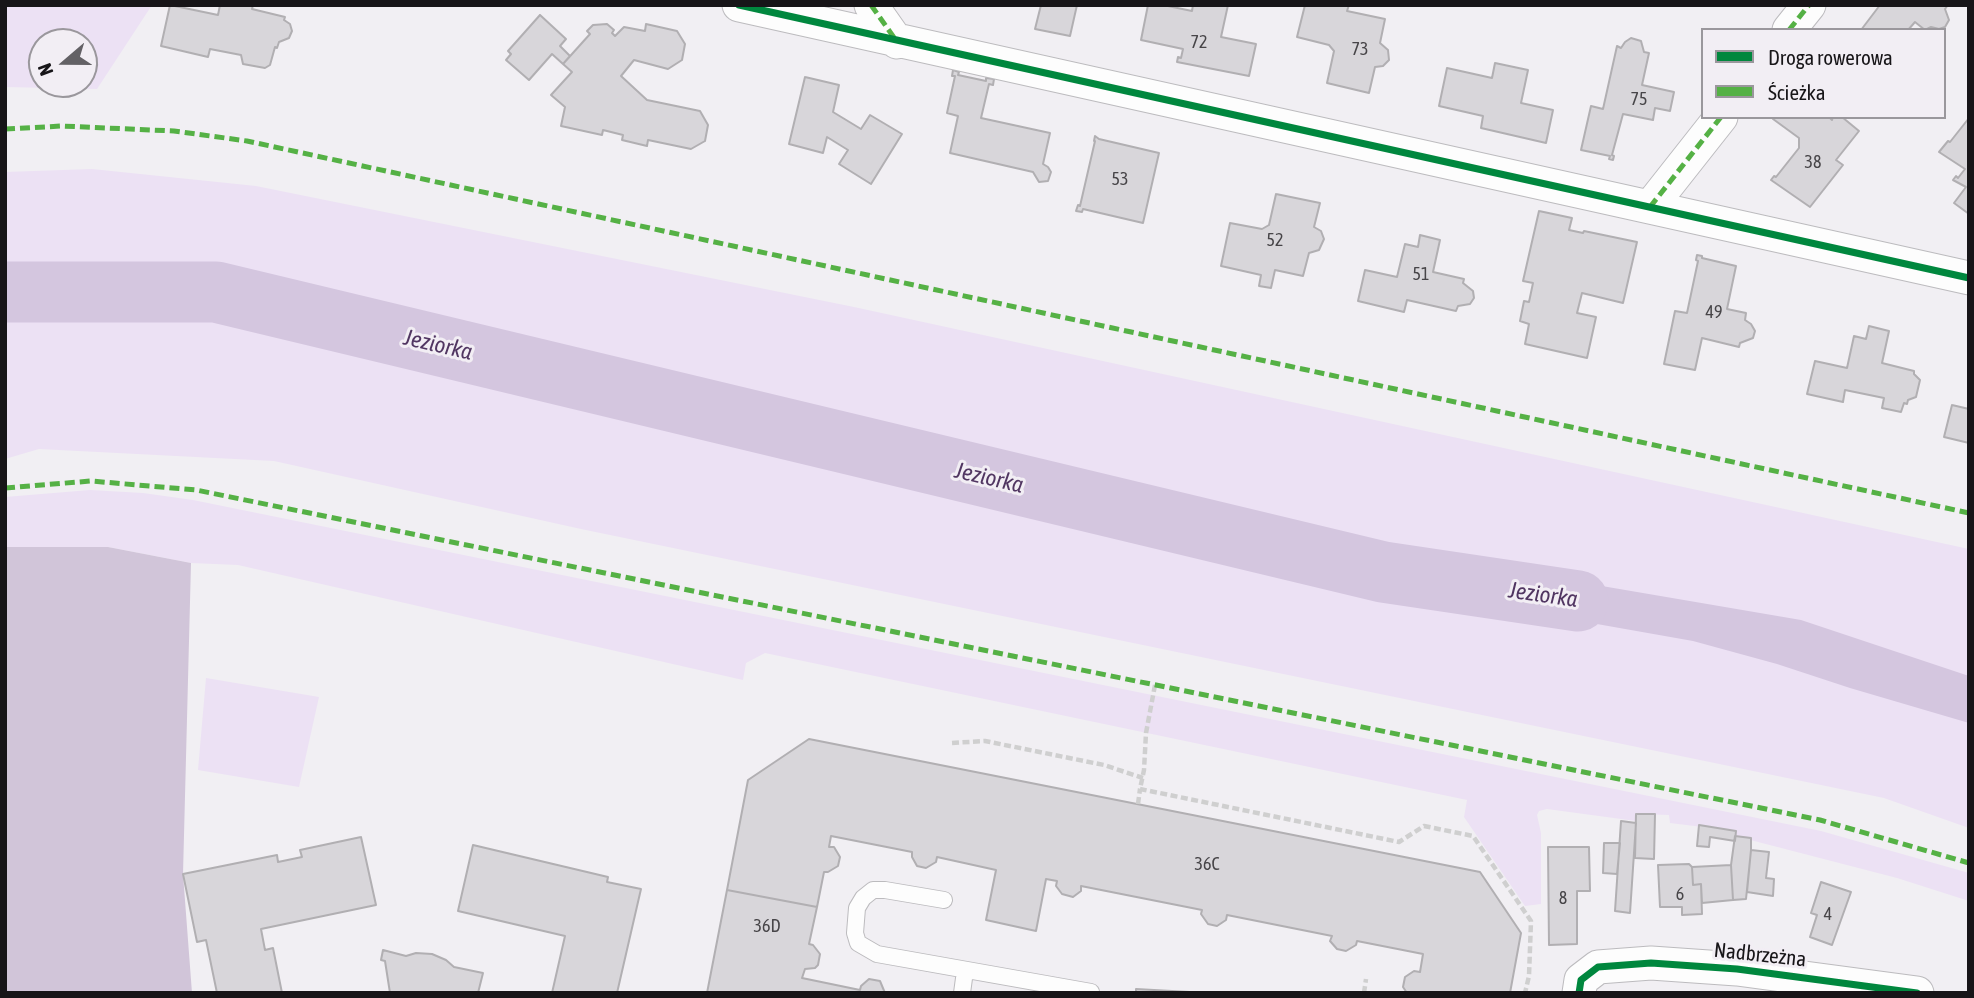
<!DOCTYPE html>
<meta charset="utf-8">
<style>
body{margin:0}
#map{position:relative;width:1974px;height:998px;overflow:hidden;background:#f1eff3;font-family:"Asap Condensed",sans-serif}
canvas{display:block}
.frame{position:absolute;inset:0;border:7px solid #171518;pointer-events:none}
.legend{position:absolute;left:1701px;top:28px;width:245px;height:91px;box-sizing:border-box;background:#f2eef4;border:2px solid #9a979c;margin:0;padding:9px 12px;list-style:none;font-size:21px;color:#171518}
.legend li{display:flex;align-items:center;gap:14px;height:35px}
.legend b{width:35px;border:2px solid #9a979c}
.north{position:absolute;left:28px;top:28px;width:70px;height:70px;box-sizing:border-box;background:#f2eef4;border:2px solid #9a979c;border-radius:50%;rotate:250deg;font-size:19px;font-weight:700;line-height:28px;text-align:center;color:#171518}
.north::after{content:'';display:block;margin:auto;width:24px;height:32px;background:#636165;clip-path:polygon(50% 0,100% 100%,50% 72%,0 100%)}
</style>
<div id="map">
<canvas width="1974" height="998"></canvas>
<div class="frame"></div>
<ul class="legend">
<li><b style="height:9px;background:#00873e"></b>Droga rowerowa</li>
<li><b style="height:9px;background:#55b145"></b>Ścieżka</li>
</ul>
<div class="north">N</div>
</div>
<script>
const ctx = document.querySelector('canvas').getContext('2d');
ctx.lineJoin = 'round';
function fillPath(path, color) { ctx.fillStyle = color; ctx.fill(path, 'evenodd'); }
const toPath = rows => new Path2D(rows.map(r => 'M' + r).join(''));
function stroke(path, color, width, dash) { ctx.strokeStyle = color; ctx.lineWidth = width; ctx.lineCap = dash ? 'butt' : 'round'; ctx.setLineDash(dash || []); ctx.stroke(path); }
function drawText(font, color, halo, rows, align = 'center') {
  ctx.font = font + ' "Asap Condensed",sans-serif'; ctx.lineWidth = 6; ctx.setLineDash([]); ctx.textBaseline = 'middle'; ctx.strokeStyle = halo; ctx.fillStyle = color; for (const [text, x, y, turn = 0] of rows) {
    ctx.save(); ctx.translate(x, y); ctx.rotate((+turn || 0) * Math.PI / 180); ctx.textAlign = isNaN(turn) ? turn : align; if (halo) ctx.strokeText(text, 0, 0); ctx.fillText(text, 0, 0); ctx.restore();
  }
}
fillPath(toPath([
 [5,5,152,5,97,89,5,87],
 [42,42,84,42,84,84,42,84],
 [92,169,256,186,854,307,1969,549,1969,828,1884,798,581,529,274,461,39,449,5,459,5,172],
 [90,490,143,493,193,500,1821,831,1969,873,1969,901,1897,878,1735,836,1735,831,1670,823,1669,815,1637,814,1636,821,1547,809,1539,811,1537,815,1541,833,1541,904,1525,906,1464,817,1467,800,765,653,746,663,743,680,238,565,191,563,108,547,5,547,5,497],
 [206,678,319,697,299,787,198,770]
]), '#ece1f4');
fillPath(toPath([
 [5,547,108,547,191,563,183,874,192,993,5,993]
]), '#d1c5d9');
fillPath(toPath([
 [1485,562,1555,578,1801,620,1969,676,1969,723,1850,688,1777,664,1693,641,1563,618,1501,611]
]), '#d4c6df');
stroke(toPath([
 [5,292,216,292,1383,572,1578,601]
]), '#d4c6df', 61);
const building = toPath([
 [170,5,218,15,220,5,253,5,252,9,285,17,284,20,290,24,292,31,289,38,279,42,277,48,275,47,270,65,265,68,243,64,241,55,210,49,208,57,161,46,170,5],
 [1041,5,1077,5,1070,36,1035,29,1041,5],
 [1148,5,1163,5,1192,11,1193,5,1228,5,1221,37,1256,44,1249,76,1177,62,1178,57,1181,58,1183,49,1141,40,1148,5],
 [1305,5,1349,5,1347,11,1385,19,1380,43,1388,50,1389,60,1383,66,1375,67,1369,93,1327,83,1334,51,1329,45,1297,37,1305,5],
 [1880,5,1948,5,1945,9,1949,20,1945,27,1939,29,1931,27,1925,30,1915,22,1908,30,1861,30,1880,5],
 [540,15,566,39,560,46,570,56,563,64,552,54,529,80,506,60,511,54,508,51,540,15],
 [607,24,614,30,612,33,615,36,624,27,645,31,646,24,677,31,685,44,682,60,668,69,634,60,621,76,647,100,700,111,708,125,705,141,691,149,648,140,647,146,622,140,623,135,603,130,602,135,561,126,565,107,551,95,572,72,563,64,590,34,587,31,593,25,607,24],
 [1631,38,1641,41,1644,52,1649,53,1642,85,1674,92,1670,111,1655,108,1653,120,1623,114,1612,155,1614,156,1613,160,1609,159,1610,156,1581,150,1591,106,1603,109,1617,46,1621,48,1625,42,1631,38],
 [1495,63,1528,70,1521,103,1553,110,1546,143,1481,128,1483,116,1439,106,1447,68,1492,78,1495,63],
 [953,70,959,72,958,75,986,81,986,78,994,79,993,85,989,84,981,118,1050,133,1043,164,1048,167,1051,172,1048,181,1039,182,1033,172,950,153,958,116,947,113,955,76,952,76,953,70],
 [805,77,839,85,833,112,861,129,870,115,902,134,871,184,839,164,848,150,827,137,823,153,789,144,805,77],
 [1774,117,1829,117,1832,120,1833,117,1842,117,1859,131,1836,160,1843,165,1810,207,1771,180,1774,176,1776,177,1799,148,1799,138,1773,119,1774,117],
 [1969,118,1969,214,1954,203,1966,187,1953,180,1956,176,1958,178,1965,169,1939,152,1948,141,1950,142,1969,118],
 [1095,136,1099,139,1159,153,1143,223,1083,209,1082,212,1076,211,1078,205,1080,206,1095,141,1094,141,1095,136],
 [1276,194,1320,203,1314,227,1321,231,1324,239,1319,250,1309,253,1303,276,1275,270,1271,288,1259,286,1261,275,1221,266,1230,223,1262,229,1269,225,1276,194],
 [1539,211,1572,218,1569,230,1583,233,1584,231,1637,242,1623,303,1582,293,1577,313,1596,317,1587,358,1525,344,1529,324,1520,321,1524,301,1529,302,1533,283,1523,281,1539,211],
 [1420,235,1440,240,1433,272,1464,279,1463,283,1473,291,1474,298,1470,304,1458,306,1456,311,1407,300,1404,312,1358,301,1365,270,1397,277,1405,244,1418,247,1420,235],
 [1697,255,1702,256,1702,258,1736,266,1727,309,1746,313,1745,320,1751,324,1755,331,1753,338,1740,343,1739,347,1702,338,1695,370,1664,364,1675,311,1687,313,1698,261,1696,260,1697,255],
 [1869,326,1889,331,1882,363,1914,371,1914,374,1920,380,1916,397,1908,400,1907,404,1904,403,1901,412,1882,408,1884,398,1845,390,1843,402,1807,394,1815,361,1847,368,1854,336,1866,339,1869,326],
 [1952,405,1969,409,1969,443,1944,437,1952,405],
 [809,739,1480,872,1521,933,1510,993,1407,993,1403,987,1405,977,1414,971,1420,972,1423,954,1357,941,1356,945,1346,951,1337,949,1330,941,1332,936,1227,915,1226,920,1217,926,1208,924,1201,914,1202,910,1081,886,1081,891,1073,897,1062,894,1056,886,1057,881,1046,879,1036,931,986,920,996,870,937,857,936,862,926,868,917,866,912,857,912,852,831,836,829,847,834,847,840,857,838,866,828,872,824,872,817,907,727,890,748,780,809,739],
 [1636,814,1655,814,1654,859,1635,858,1636,814],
 [1621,821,1636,823,1630,913,1615,911,1621,821],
 [1699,825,1736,831,1735,841,1710,837,1709,847,1697,846,1699,825],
 [1735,836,1751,838,1751,850,1746,899,1733,900,1731,865,1735,836],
 [361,837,376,905,261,929,265,950,273,948,282,993,217,993,206,940,197,942,183,874,277,855,278,862,302,857,300,850,361,837],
 [1604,843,1620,843,1617,874,1603,873,1604,843],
 [473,845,608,877,607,882,641,889,617,993,552,993,565,936,458,911,473,845],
 [1548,847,1589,847,1590,891,1577,891,1577,944,1549,945,1548,847],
 [1751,850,1769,852,1766,878,1774,879,1773,896,1747,892,1751,850],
 [1689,864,1692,867,1693,885,1701,884,1702,914,1682,915,1682,907,1660,907,1658,865,1689,864],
 [1731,865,1733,900,1702,903,1701,884,1693,885,1692,867,1731,865],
 [1821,882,1851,892,1832,945,1810,937,1817,915,1811,913,1821,882],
 [727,890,817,907,809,944,813,945,820,954,818,965,815,968,805,969,802,978,860,990,861,986,869,979,880,981,885,993,707,993,727,890],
 [383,950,406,956,416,953,432,954,446,960,454,967,483,973,478,993,390,993,385,961,381,960,383,950],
 [1136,989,1208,993,1136,993,1136,989]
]);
fillPath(building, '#d8d6da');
stroke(building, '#b1afb2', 2);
const lane = toPath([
 [944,900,885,890,873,890,863,898,857,908,855,933,858,943,877,954,1091,992],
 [962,993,965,971]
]);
const street = toPath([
 [739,5,1969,278],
 [871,5,897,42],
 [1789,30,1809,5],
 [1650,207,1721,117],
 [1579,993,1581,980,1598,967,1651,963,1737,969,1917,993]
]);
stroke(lane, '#bcbbbe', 18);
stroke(street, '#bcbbbe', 35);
stroke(toPath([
 [1155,685,1146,733,1144,770,1140,789,1399,842,1424,826,1473,836,1531,921,1529,976,1525,993],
 [952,743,985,741,1104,765,1143,778],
 [1138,804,1140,789],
 [1364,993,1366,979]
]), '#cfcfcf', 4.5, [7, 3.5]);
stroke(lane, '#fdfdfd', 16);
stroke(street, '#fdfdfd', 33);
stroke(toPath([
 [871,5,895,39],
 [1789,30,1809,5],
 [5,129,62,126,174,131,247,141,1969,513],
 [1650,207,1721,117],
 [5,488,91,481,196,490,1820,820,1969,863]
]), '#55b145', 5, [10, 5]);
stroke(toPath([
 [739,5,1969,278],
 [1579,993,1581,980,1598,967,1651,963,1737,969,1917,993]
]), '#00873e', 7);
drawText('18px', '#474548', null, [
 ["72",1199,42],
 ["73",1360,49],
 ["75",1639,99],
 ["38",1813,162],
 ["53",1120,179],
 ["52",1275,240],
 ["51",1421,274],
 ["49",1714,312],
 ["36C",1207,864],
 ["6",1680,894],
 ["8",1563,898],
 ["4",1828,914],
 ["36D",767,926]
]);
drawText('21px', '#171518', '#f2eef4', [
 ["Nadbrzeżna",1760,955,6]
]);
drawText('italic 23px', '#513662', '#f2eef4', [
 ["Jeziorka",438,345,13],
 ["Jeziorka",989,478,13],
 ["Jeziorka",1543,595,8]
]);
</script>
